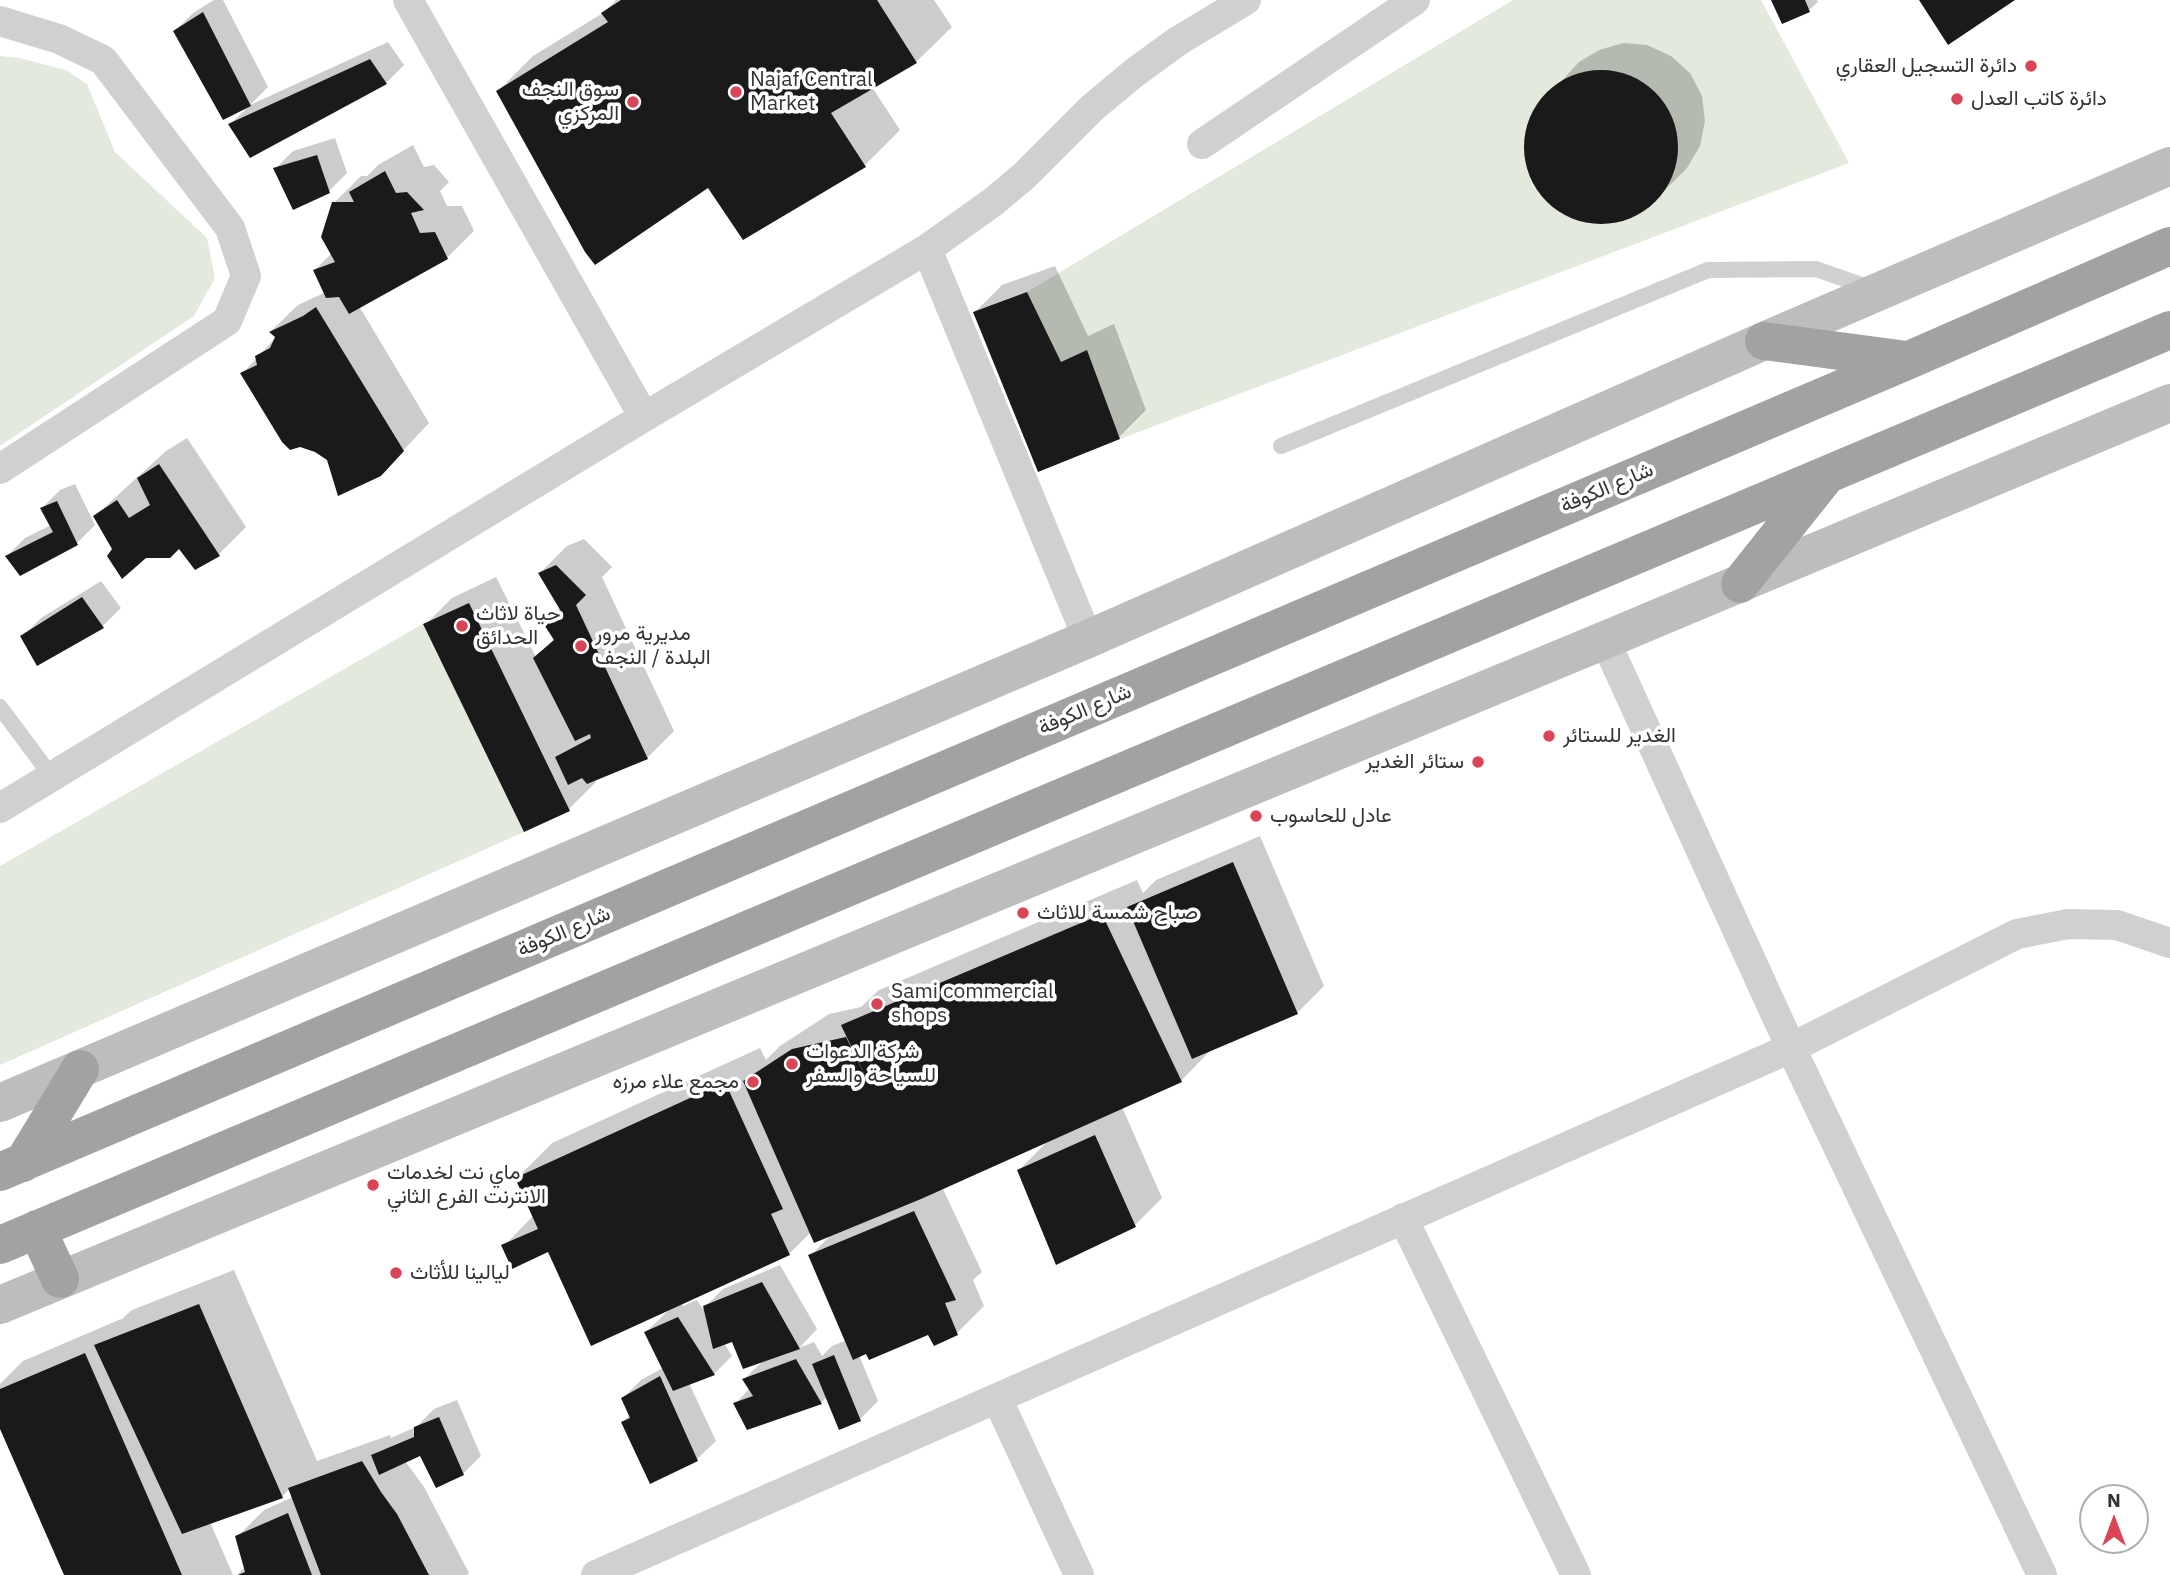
<!DOCTYPE html>
<meta charset="utf-8">
<style>
body{margin:0}
#map{position:relative;width:2170px;height:1575px;overflow:hidden;background:#fff;font-family:"IBM Plex Sans",sans-serif}
canvas{display:block}
.north{position:absolute;left:2079px;top:1484px;width:70px;height:70px;box-sizing:border-box;background:#fff;border:2px solid #adadad;border-radius:50%;rotate:0deg;font-size:19px;font-weight:700;line-height:28px;text-align:center;color:#333}
.north::after{content:'';display:block;margin:auto;width:24px;height:32px;background:#d94556;clip-path:polygon(50% 0,100% 100%,50% 72%,0 100%)}
</style>
<div id="map">
<canvas width="2170" height="1575"></canvas>
<div class="north">N</div>
</div>
<script>
const ctx = document.querySelector('canvas').getContext('2d');
ctx.lineJoin = 'round';
function fillPath(path, color) { ctx.fillStyle = color; ctx.fill(path, 'evenodd'); }
const toPath = rows => new Path2D(rows.map(r => 'M' + r).join(''));
function stroke(path, color, width, dash) { ctx.strokeStyle = color; ctx.lineWidth = width; ctx.lineCap = dash ? 'butt' : 'round'; ctx.setLineDash(dash || []); ctx.stroke(path); }
function drawText(font, color, halo, rows, align = 'center') {
  ctx.font = font + ' "IBM Plex Sans",Vazirmatn,sans-serif'; ctx.lineWidth = 7; ctx.setLineDash([]); ctx.textBaseline = 'middle'; ctx.strokeStyle = halo; ctx.fillStyle = color; for (const [text, x, y, turn = 0] of rows) {
    ctx.save(); ctx.translate(x, y); ctx.rotate((+turn || 0) * Math.PI / 180); ctx.textAlign = isNaN(turn) ? turn : align; if (halo) ctx.strokeText(text, 0, 0); ctx.fillText(text, 0, 0); ctx.restore();
  }
}
fillPath(toPath([
 [1513,0,1761,0,1849,163,1120,439,1087,351,1061,362,1027,292],
 [0,56,19,58,66,70,87,84,115,152,207,238,215,278,194,316,0,446],
 [423,624,524,832,0,1065,0,866]
]), '#e3e9dd');
fillPath(toPath([
 [214,0,223,0,268,87,250,105,388,42,404,65,386,83,230,124,248,107,175,31,193,13],
 [616,0,934,0,952,27,916,62,872,87,900,130,865,165,743,238,708,186,498,91,533,56,603,13],
 [1773,0,1817,0,1818,2,1809,10],
 [1623,43,1647,45,1671,56,1690,73,1702,96,1705,121,1700,146,1687,168,1659,196,1639,213,1614,221,1590,221,1567,214,1547,199,1533,180,1526,157,1527,132,1535,110,1579,62,1599,50],
 [335,138,347,173,329,191,275,169,293,151],
 [413,145,424,167,434,165,449,182,440,191,447,206,462,206,474,231,447,258,359,306,429,423,380,475,329,459,243,373,277,336,271,331,298,305,326,292,315,270,332,253,334,203,361,176,367,176,378,165],
 [1055,266,1088,336,1114,324,1146,410,1119,437,1039,469,975,312,1002,285],
 [187,438,246,527,219,554,179,546,114,549,95,516,166,451],
 [75,484,95,525,77,543,7,556,25,538,51,525,42,508,60,490],
 [584,539,612,567,602,577,674,731,647,758,595,779,596,782,569,809,525,830,425,625,452,598,496,577,536,657,555,638,545,623,561,607,540,573,567,546],
 [101,581,121,608,103,626,38,664,23,636,41,618],
 [1260,836,1324,986,1297,1013,1213,1048,1181,1081,1122,1107,1162,1198,1135,1225,1019,1170,1049,1140,942,1187,982,1272,973,1280,984,1306,957,1333,928,1332,859,1355,878,1401,860,1419,827,1396,821,1403,735,1404,750,1388,744,1379,763,1361,733,1340,724,1343,732,1356,714,1374,689,1383,716,1441,697,1459,651,1481,623,1422,630,1415,623,1398,641,1380,663,1368,646,1332,671,1308,549,1250,504,1246,534,1215,517,1178,552,1143,760,1048,766,1060,780,1046,829,1014,861,1007,879,990,1137,880,1143,893,1156,880],
 [811,1232,832,1234,811,1255,847,1340,832,1346,822,1356,814,1342,799,1348,817,1329,780,1265,723,1289,703,1309,697,1300,683,1306,682,1303,789,1254],
 [234,1270,317,1461,390,1435,391,1438,416,1427,434,1409,457,1400,481,1456,463,1474,421,1454,405,1461,424,1487,469,1573,467,1575,237,1575,245,1567,237,1537,264,1510,293,1497,290,1488,282,1497,210,1522,233,1575,66,1575,0,1424,0,1384,23,1361,121,1319,121,1320,132,1310]
]), '#0003');
fillPath(toPath([
 [621,0,877,0,917,63,831,113,866,167,743,240,708,188,595,265,585,252,496,91,608,22,601,13],
 [1771,0,1805,0,1810,12,1782,24],
 [1919,0,2015,0,1948,45],
 [203,12,251,106,223,120,173,31],
 [370,59,387,84,250,158,228,124],
 '1524 147a77 77 0 1 1 154 0a77 77 0 1 1-154 0Z',
 [317,155,330,193,293,210,273,168],
 [385,171,396,193,407,192,424,210,411,213,420,233,435,232,448,259,349,314,339,297,326,298,313,270,335,262,321,237,332,202,354,202,349,192],
 [1027,292,1061,362,1087,350,1120,439,1038,472,973,312],
 [316,307,404,451,381,476,338,496,327,460,315,452,300,447,290,450,282,442,240,373,257,365,255,356,270,348,275,337,269,332,303,316],
 [159,464,220,556,195,570,179,549,170,558,146,558,122,579,107,556,112,549,93,516,117,500,129,518,150,505,137,478],
 [57,501,78,545,20,576,5,556,53,532,40,508],
 [556,565,586,595,576,605,648,759,587,784,582,778,568,785,555,757,591,738,590,734,575,741,533,658,554,640,543,623,562,613,538,573],
 [82,597,104,628,37,666,20,636],
 [469,603,570,811,524,832,423,624],
 [1233,862,1298,1014,1192,1059,1127,907],
 [1102,914,1182,1082,921,1199,814,1243,743,1081,792,1049,846,1037,868,1082,841,1025],
 [725,1082,783,1209,771,1214,790,1255,591,1346,548,1252,512,1269,501,1245,538,1229,515,1178],
 [1095,1135,1136,1227,1056,1265,1017,1170],
 [914,1211,956,1300,945,1303,958,1335,934,1346,928,1335,869,1360,866,1354,853,1360,808,1255],
 [762,1282,800,1349,743,1369,732,1342,713,1349,703,1306],
 [199,1304,283,1498,182,1534,94,1345],
 [678,1317,715,1375,673,1391,644,1332],
 [85,1353,182,1575,64,1575,0,1429,0,1389],
 [834,1355,861,1421,839,1430,812,1364],
 [796,1359,822,1404,747,1430,733,1403,753,1396,742,1379],
 [660,1376,698,1461,650,1484,621,1422,630,1418,621,1398],
 [439,1417,464,1475,436,1488,420,1456,379,1475,371,1455,414,1437,414,1427],
 [362,1461,381,1492,397,1514,429,1575,321,1575,288,1488],
 [288,1513,312,1575,238,1575,245,1572,235,1536]
]), '#1a1a1a');
stroke(toPath([
 [1281,446,1708,270,1816,269,1873,289],
 [0,707,52,777]
]), '#d0d0d0', 16);
stroke(toPath([
 [408,0,644,417],
 [0,21,59,39,103,60,230,228,246,276,227,321,0,469],
 [1202,144,1415,0],
 [927,249,1088,639],
 [1605,640,1791,1048,2042,1575],
 [0,808,644,417,927,249,993,202,1024,176,1092,108,1134,73,1178,41,1246,0],
 [1403,1218,1576,1575],
 [997,1398,1079,1575],
 [596,1575,1791,1048,2017,934,2068,924,2117,925,2170,943]
]), '#d0d0d0', 30);
stroke(toPath([
 [0,1103,1088,639,1764,341,2170,166],
 [0,1305,1605,640,2170,403]
]), '#bdbdbd', 38);
stroke(toPath([
 [1764,341,1907,360],
 [1740,584,1826,476],
 [23,1163,80,1069],
 [0,1172,1909,360,2170,246],
 [37,1229,60,1279],
 [0,1245,2170,330]
]), '#a2a2a2', 38);
for (const [x, y, r, color] of [
 [2031,66,7,"#d94556"],
 [736,92,7,"#d94556"],
 [1957,99,7,"#d94556"],
 [633,102,7,"#d94556"],
 [462,626,7,"#d94556"],
 [581,646,7,"#d94556"],
 [1549,736,7,"#d94556"],
 [1478,762,7,"#d94556"],
 [1256,816,7,"#d94556"],
 [1023,913,7,"#d94556"],
 [877,1004,7,"#d94556"],
 [792,1064,7,"#d94556"],
 [753,1082,7,"#d94556"],
 [373,1185,7,"#d94556"],
 [396,1273,7,"#d94556"]
]) { const dot = new Path2D(); dot.arc(x, y, r, 0, 2 * Math.PI); ctx.fillStyle = color; ctx.fill(dot); stroke(dot, '#fff', 2.5); }
drawText('21px', '#333', '#fff', [
 ["دائرة التسجيل العقاري",2017,66,"right"],
 ["Najaf Central",750,80],
 ["Market",750,104],
 ["سوق النجف",619,90,"right"],
 ["المركزي",619,114,"right"],
 ["دائرة كاتب العدل",1971,99],
 ["حياة لاثاث",476,614],
 ["الحدائق",476,638],
 ["مديرية مرور",595,634],
 ["البلدة / النجف",595,658],
 ["الغدير للستائر",1563,736],
 ["ستائر الغدير",1464,762,"right"],
 ["عادل للحاسوب",1270,816],
 ["صباح شمسة للاثاث",1037,913],
 ["Sami commercial",891,992],
 ["shops",891,1016],
 ["شركة الدعوات",806,1052],
 ["للسياحة والسفر",806,1076],
 ["مجمع علاء مرزه",739,1082,"right"],
 ["ماي نت لخدمات",387,1173],
 ["الانترنت الفرع الثاني",387,1197],
 ["ليالينا للأثاث",410,1273]
], 'left');
drawText('21px', '#333', '#fff', [
 ["شارع الكوفة",1607,488,-23],
 ["شارع الكوفة",1085,710,-23],
 ["شارع الكوفة",564,932,-23]
]);
</script>
